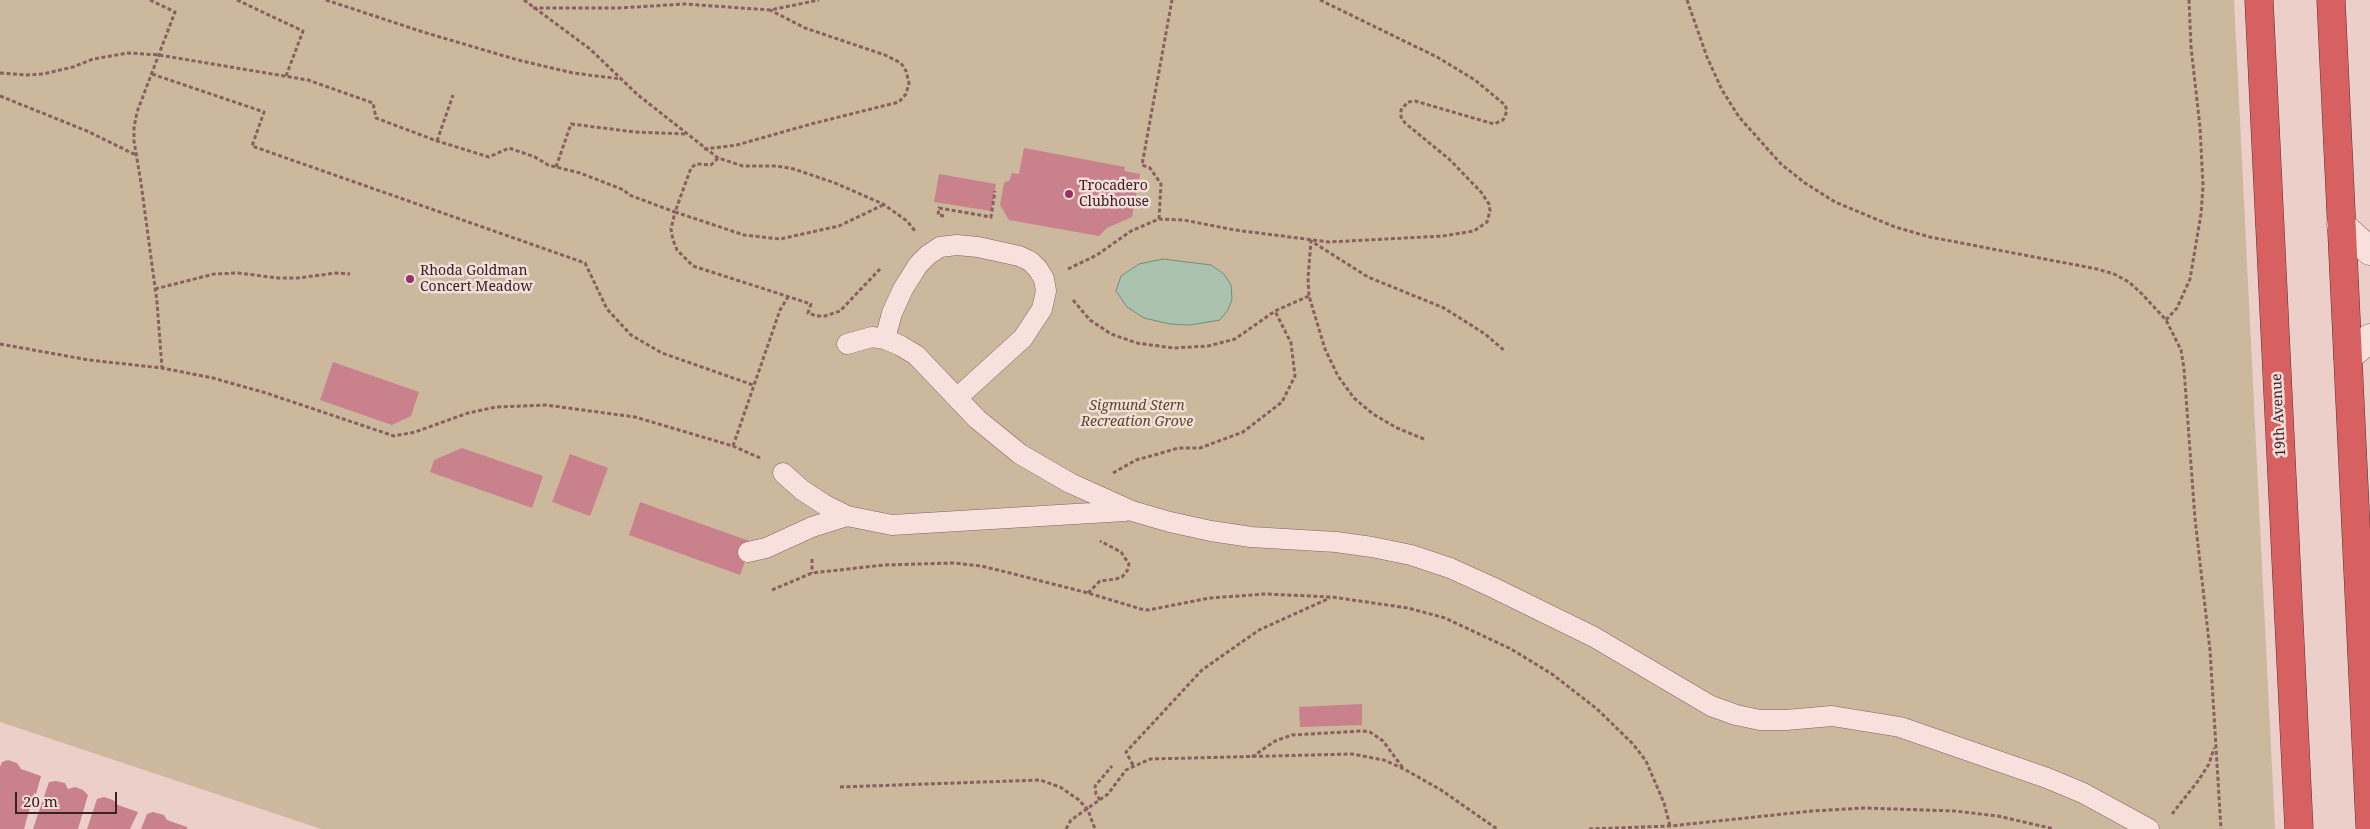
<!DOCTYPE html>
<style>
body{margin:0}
#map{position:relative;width:2370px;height:829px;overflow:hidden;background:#edcfc9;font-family:"Noto Serif",serif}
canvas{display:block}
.scale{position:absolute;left:15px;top:792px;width:102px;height:22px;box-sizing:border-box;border:2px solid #3a2123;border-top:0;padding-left:6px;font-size:15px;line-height:18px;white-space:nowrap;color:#3a2123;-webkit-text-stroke:4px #f5ddd9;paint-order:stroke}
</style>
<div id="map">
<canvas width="2370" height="829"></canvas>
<div class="scale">20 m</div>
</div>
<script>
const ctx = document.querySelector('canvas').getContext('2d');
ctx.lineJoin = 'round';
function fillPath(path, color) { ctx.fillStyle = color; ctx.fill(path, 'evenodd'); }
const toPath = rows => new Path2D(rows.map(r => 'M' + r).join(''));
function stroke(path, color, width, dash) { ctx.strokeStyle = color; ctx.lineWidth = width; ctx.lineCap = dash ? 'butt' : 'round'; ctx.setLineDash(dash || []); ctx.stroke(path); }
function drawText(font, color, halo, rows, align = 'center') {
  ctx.font = font + ' "Noto Serif",serif'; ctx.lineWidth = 5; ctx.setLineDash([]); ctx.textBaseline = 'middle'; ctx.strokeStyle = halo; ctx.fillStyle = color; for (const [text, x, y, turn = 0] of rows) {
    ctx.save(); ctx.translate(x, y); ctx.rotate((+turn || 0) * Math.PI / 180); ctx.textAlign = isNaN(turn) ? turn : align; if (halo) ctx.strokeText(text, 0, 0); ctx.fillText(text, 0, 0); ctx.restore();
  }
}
fillPath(toPath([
 [0,0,2234,0,2275,829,321,829,0,722]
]), '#cbb89d');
const water = toPath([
 [1163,259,1211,265,1224,274,1231,285,1232,299,1228,310,1220,320,1190,325,1170,324,1144,318,1127,307,1116,291,1121,276,1139,264,1163,259]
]);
fillPath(water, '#aac2ae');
stroke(water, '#709077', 1);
fillPath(toPath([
 [1024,148,1125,167,1124,171,1140,174,1132,217,1107,228,1099,236,1009,220,1000,205,1004,183,1010,180,1012,173,1019,174],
 [939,174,996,184,991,211,934,202],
 [333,362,419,392,411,416,392,425,320,400],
 [462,448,543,476,532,508,430,472,434,460],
 [570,454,608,468,590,516,552,502],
 [640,502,752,542,740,575,629,535],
 [1362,704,1362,725,1300,727,1299,707],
 [8,760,17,763,21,769,41,776,36,794,34,793,24,829,0,829,0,767,2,762],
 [56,781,65,783,68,789,75,787,83,790,88,795,78,829,33,829,49,782],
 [104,797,113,800,118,805,138,812,130,829,87,829,97,799],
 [153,812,164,815,167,820,187,827,187,829,141,829,147,814]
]), '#c9818b');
const lane = toPath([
 [885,339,892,313,903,289,918,265,928,255,940,247,957,245,978,247,1019,256,1030,261,1038,269,1044,279,1046,291,1042,309,1023,338,957,398],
 [847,344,872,337,885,339,901,346,916,355,977,419,1020,454,1070,483,1132,511,1170,522,1211,531,1251,537,1336,542,1372,547,1411,555,1450,568,1492,587,1594,637,1711,706,1736,715,1760,720,1786,720,1832,716,1900,727,2047,778,2083,793,2149,829],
 [783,473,802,490,825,505,847,516,892,525,1125,511],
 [748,552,766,548,812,527,847,516]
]);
const street = toPath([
 [2341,225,2370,251],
 [2348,357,2370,338]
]);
const highway = toPath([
 [2259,0,2299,829],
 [2331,0,2370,826]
]);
stroke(lane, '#895f5f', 21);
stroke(street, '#895f5f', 29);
stroke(highway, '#573235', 29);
stroke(toPath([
 [150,0,175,12,137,112,134,128,134,141,141,183,157,302,162,368],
 [237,0,303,31,286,76],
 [326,0,423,32,518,60,573,73,621,79],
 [524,0,590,49,638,95,718,158,743,166,777,166,794,169,835,183,883,204,907,221,915,231],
 [1687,0,1707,57,1722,90,1739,117,1781,164,1805,183,1835,202,1895,227,1930,237,2097,269,2114,274,2129,282,2142,294,2166,320,2181,350,2184,369,2195,519,2210,650,2221,829],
 [533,8,619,8,685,4,770,10,819,0],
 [0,73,26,75,43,74,73,67,93,59,128,53,159,55,308,80,373,103,376,118,437,141,489,157,509,148,535,157,548,165,580,173,624,190,629,195,675,212,671,229,673,240,677,250,693,266,811,304,808,313,817,316,825,316,840,311,880,269],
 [152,74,264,112,252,146,585,263,607,309,631,335,662,353,753,385],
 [0,96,87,131,136,155],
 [437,141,453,95],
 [704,149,737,145,811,124,899,102,906,94,909,83,906,71,901,63,885,55,805,28,770,10],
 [718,158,711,165,696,164,691,168,675,212,744,235,780,239,839,226,883,205],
 [556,167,571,124,635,132,687,134],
 [944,216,938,215,939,208,991,217,995,191],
 [1159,219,1161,184,1150,168,1142,165,1172,0],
 [1068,269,1097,255,1131,231,1159,219,1184,220,1235,230,1329,242,1443,236,1474,231,1487,222,1490,211,1489,204,1481,192,1449,159,1405,123,1401,117,1401,110,1408,102,1415,101,1494,124,1503,120,1507,111,1505,105,1475,80,1437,57,1320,0],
 [155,289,214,274,238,273,278,278,298,278,336,273,350,274],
 [1073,300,1090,320,1111,334,1137,343,1173,348,1208,346,1235,339,1275,311,1309,296],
 [2166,320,2177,308,2190,279,2201,214,2203,186,2200,127,2191,47,2189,0],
 [0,344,89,360,162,368,213,378,266,393,394,436,415,432,468,413,496,407,546,405,635,417,733,446,760,458],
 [1424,439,1397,428,1373,414,1354,398,1338,376,1325,349,1309,296,1308,278,1311,241,1368,277,1444,308,1485,334,1505,351],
 [733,446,780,310,788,297],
 [1113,473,1136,460,1158,454,1178,448,1200,448,1243,432,1282,402,1295,376,1291,343,1275,311],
 [812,559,812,573],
 [772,590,812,573,884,565,954,563,981,566,1010,573,1088,593,1141,609,1148,610,1210,598,1266,594,1332,597,1408,608,1445,618,1511,649,1552,674,1597,709,1633,744,1646,761,1664,803,1670,826],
 [1088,593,1100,581,1116,579,1122,577,1127,571,1129,564,1121,552,1100,541],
 [1252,757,1275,741,1292,735,1362,731,1370,732,1383,741,1403,768],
 [1133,765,1126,752,1202,670,1259,630,1330,598],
 [840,787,1040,780,1060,787,1079,800,1088,810,1095,829],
 [1100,800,1096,794,1095,786,1112,766],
 [2172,814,2198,781,2209,764,2214,748],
 [1066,829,1071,820,1108,794,1126,770,1150,759,1352,754,1384,760,1404,769,1441,790,1497,829],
 [1589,829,1670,826,1812,811,1864,808,1955,811,1998,816,2054,829]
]), '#895f5f', 3, [4, 2.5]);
stroke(lane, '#f8e1dd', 20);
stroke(street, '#f8e1dd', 28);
stroke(highway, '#d76160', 28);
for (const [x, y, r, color] of [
 [1069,194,5,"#963169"],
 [410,279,5,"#963169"]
]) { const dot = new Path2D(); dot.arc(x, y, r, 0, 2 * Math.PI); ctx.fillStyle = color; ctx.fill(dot); stroke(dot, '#f5ddd9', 2); }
drawText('14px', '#3a2123', '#f5ddd9', [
 ["Trocadero",1079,186],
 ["Clubhouse",1079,202],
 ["Rhoda Goldman",420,271],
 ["Concert Meadow",420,287]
], 'left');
drawText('italic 14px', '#564929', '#f5ddd9', [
 ["Sigmund Stern",1137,406],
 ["Recreation Grove",1137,422]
]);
drawText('14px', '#3a2123', '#f5ddd9', [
 ["19th Avenue",2279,415,-93]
]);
</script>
